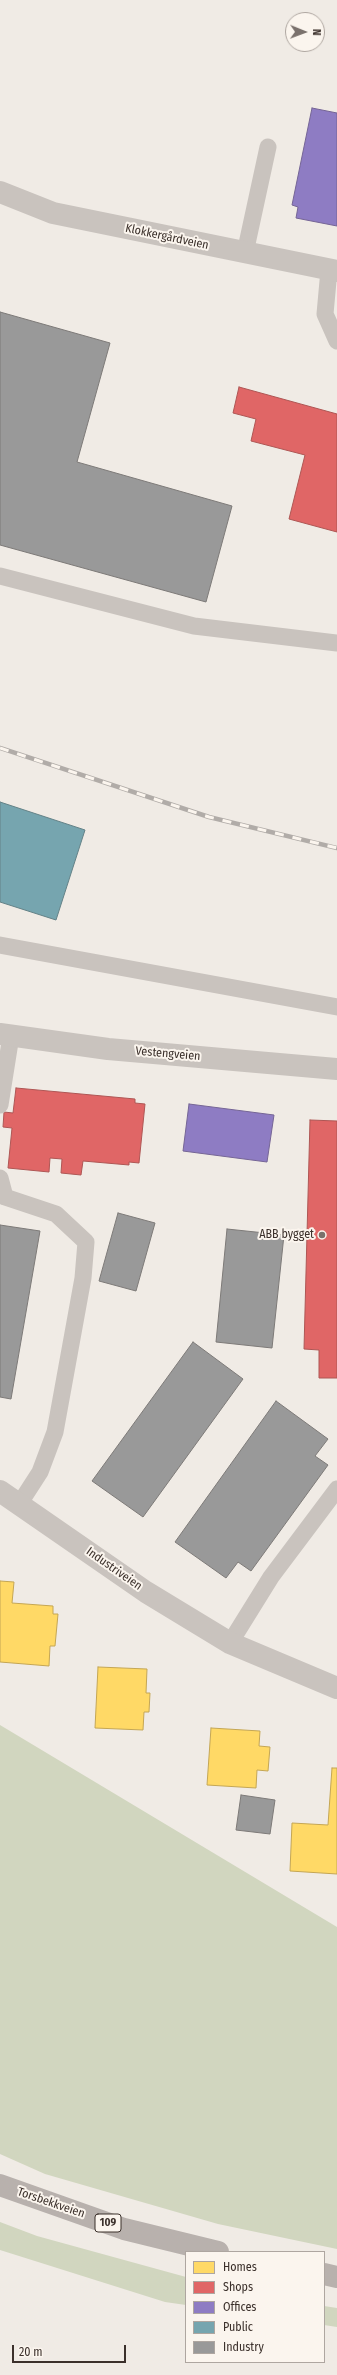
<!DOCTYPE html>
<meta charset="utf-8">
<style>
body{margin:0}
#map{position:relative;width:337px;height:2375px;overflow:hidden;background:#f0ebe5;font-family:"Fira Sans Condensed",sans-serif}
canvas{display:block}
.legend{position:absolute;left:185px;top:2251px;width:140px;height:112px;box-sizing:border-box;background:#fbf5ee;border:1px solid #aea6a0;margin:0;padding:5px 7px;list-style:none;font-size:12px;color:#3b302b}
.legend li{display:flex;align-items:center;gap:8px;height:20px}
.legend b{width:20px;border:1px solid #aea6a0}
.north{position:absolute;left:285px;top:12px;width:40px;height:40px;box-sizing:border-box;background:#fbf5ee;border:1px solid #aea6a0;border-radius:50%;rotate:91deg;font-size:11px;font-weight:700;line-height:16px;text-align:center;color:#3b302b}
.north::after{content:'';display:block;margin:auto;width:14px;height:18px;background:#7a716c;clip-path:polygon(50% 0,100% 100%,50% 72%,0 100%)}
.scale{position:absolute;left:12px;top:2345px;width:114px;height:18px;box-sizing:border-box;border:2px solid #3b302b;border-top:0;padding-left:5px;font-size:12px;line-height:14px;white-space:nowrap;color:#3b302b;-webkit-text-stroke:3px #fbf5ee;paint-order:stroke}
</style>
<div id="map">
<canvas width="337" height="2375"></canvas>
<ul class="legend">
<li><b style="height:11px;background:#ffd966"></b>Homes</li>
<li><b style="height:11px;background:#e06666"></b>Shops</li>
<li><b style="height:11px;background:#8e7cc3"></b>Offices</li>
<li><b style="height:11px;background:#76a5af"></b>Public</li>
<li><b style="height:11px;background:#999"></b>Industry</li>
</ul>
<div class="north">N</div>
<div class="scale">20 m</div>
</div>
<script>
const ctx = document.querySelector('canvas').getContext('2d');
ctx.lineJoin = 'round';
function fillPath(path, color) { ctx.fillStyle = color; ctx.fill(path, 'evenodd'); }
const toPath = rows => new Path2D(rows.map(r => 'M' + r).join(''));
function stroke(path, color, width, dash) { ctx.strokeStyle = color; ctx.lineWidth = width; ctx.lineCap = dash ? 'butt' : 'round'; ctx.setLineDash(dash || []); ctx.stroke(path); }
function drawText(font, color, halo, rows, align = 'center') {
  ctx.font = font + ' "Fira Sans Condensed",sans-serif'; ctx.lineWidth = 4; ctx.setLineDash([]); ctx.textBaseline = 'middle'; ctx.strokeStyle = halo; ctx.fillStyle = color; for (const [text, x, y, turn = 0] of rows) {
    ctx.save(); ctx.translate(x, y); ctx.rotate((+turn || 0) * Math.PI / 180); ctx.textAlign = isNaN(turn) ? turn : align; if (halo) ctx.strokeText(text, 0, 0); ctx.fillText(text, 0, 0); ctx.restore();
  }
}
fillPath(toPath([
 [0,1725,337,1927,337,2249,218,2224,45,2174,0,2154],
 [0,2222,37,2236,186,2277,186,2305,165,2302,0,2250],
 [324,2306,337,2308,337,2327,324,2325]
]), '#d1d6bf');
const homes = toPath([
 [0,1581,14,1582,12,1603,53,1606,53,1614,58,1614,55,1646,50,1646,49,1666,0,1662,0,1581],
 [98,1667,147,1669,146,1693,150,1693,149,1712,144,1712,143,1730,95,1728,98,1667],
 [211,1728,260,1731,259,1746,270,1747,268,1771,257,1770,256,1788,207,1785,211,1728],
 [332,1768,337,1768,337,1874,290,1871,292,1823,328,1825,332,1768]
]);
fillPath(homes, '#ffd966');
stroke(homes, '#c4a654', 1);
const shops = toPath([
 [239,387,337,414,337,532,289,519,305,455,251,441,256,419,233,413,239,387],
 [16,1088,135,1099,135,1103,145,1104,139,1163,129,1162,129,1165,83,1161,81,1175,61,1173,62,1159,50,1158,49,1172,8,1168,12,1128,3,1127,4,1112,13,1113,16,1088],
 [310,1120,337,1121,337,1378,319,1378,319,1350,304,1349,310,1120]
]);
fillPath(shops, '#e06666');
stroke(shops, '#ae5654', 1);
const offices = toPath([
 [312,108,337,113,337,226,296,218,298,207,292,205,312,108],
 [189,1104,274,1115,267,1162,183,1151,189,1104]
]);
fillPath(offices, '#8e7cc3');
stroke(offices, '#756595', 1);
const public = toPath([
 [0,802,85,830,56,920,0,902,0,802]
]);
fillPath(public, '#76a5af');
stroke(public, '#648287', 1);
const industry = toPath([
 [0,312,110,343,77,462,232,506,206,602,0,545,0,312],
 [118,1213,155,1223,136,1291,99,1281,118,1213],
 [0,1225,40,1231,11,1399,0,1397,0,1225],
 [227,1229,284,1235,272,1348,216,1342,227,1229],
 [193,1342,243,1379,143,1517,92,1481,193,1342],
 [276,1401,328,1439,315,1456,328,1465,251,1571,238,1562,226,1578,175,1542,276,1401],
 [241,1795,275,1800,270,1834,236,1830,241,1795]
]);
fillPath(industry, '#999');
stroke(industry, '#7d7a78', 1);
stroke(toPath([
 [245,253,268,147],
 [329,270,325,314,337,341],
 [0,576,194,626,337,643],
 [0,945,337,1007],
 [0,1105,11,1036],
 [0,1178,5,1197,56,1214,86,1242,83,1278,55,1432,40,1472,20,1503],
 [230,1643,271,1577,337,1489]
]), '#c9c3be', 17);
stroke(toPath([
 [0,1491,146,1592,230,1643,337,1688]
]), '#c9c3be', 22);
stroke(toPath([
 [0,192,53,213,337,271],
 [0,1034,108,1049,337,1069]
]), '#c9c3be', 22);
stroke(toPath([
 [0,2185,124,2229,218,2252],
 [324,2274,337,2277]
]), '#b8b1ad', 22);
const rail = toPath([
 [0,748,209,817,337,848]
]);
stroke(rail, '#b1aca8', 4.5);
stroke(rail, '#fbf5ee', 3, [9]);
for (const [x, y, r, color] of [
 [322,1235,4,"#7a716c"]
]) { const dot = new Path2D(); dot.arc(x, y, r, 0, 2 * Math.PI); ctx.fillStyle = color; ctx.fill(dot); stroke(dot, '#fbf5ee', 1.5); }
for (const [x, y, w] of [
 [108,2223,26]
]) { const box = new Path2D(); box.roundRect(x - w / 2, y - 9, w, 18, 3); ctx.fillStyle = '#fbf5ee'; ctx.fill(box); stroke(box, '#3b302b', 1); }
drawText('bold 11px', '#3b302b', null, [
 ["109",108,2223]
]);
drawText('12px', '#3b302b', '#fbf5ee', [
 ["Klokkergårdveien",167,237,12],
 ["Vestengveien",168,1054,5],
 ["Industriveien",114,1569,35],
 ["Torsbekkveien",51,2203,19]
]);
drawText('12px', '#3b302b', '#fbf5ee', [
 ["ABB bygget",314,1235]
], 'right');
</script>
